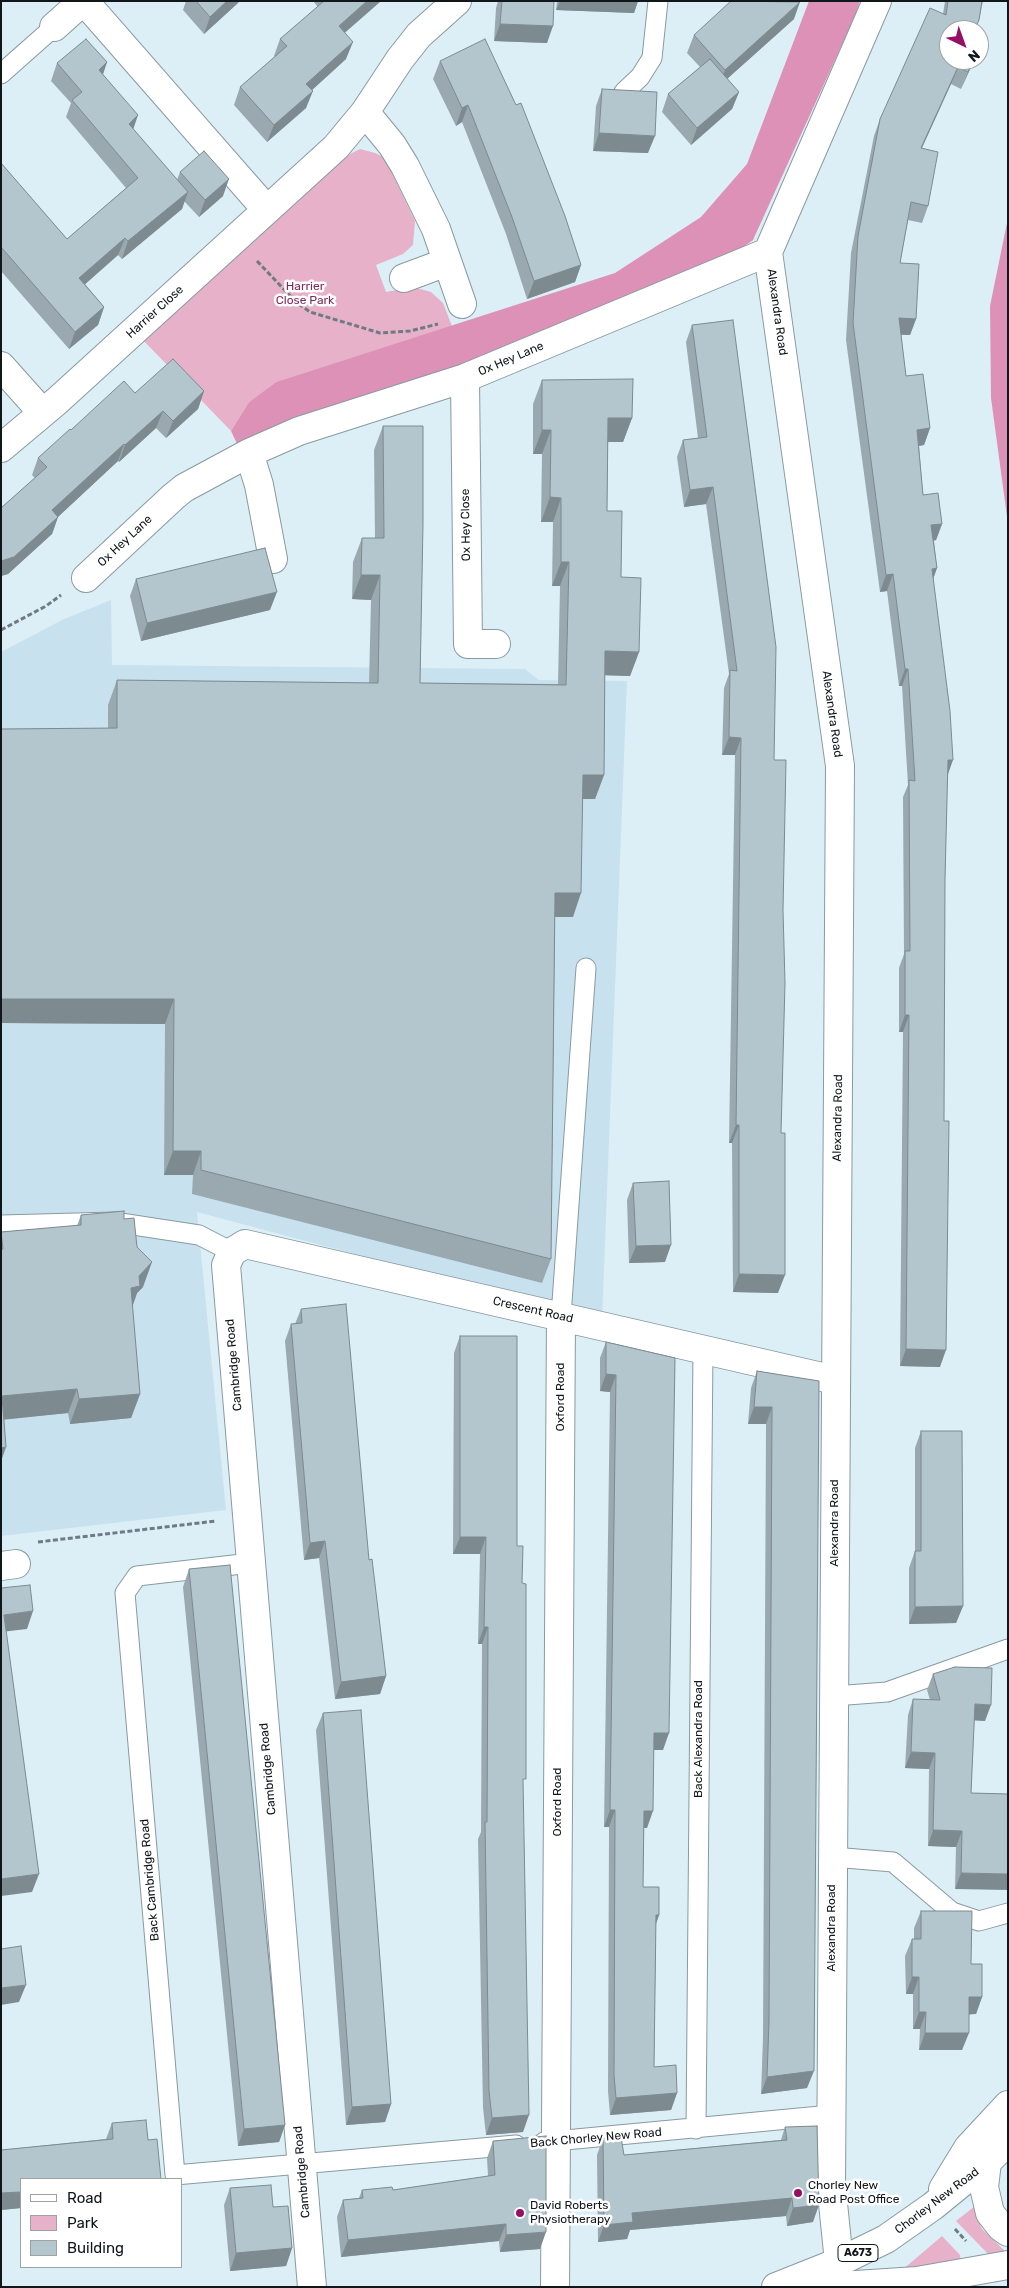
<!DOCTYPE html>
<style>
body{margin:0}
#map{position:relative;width:1009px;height:2288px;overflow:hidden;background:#dceff7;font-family:Rubik,sans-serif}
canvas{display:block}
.frame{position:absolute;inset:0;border:2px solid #101619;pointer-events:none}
.legend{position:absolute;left:20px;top:2178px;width:162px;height:90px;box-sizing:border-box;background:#fff;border:1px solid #9fa2a3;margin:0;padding:6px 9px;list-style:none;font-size:15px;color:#101619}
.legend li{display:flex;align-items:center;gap:10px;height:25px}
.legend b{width:25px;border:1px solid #9fa2a3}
.north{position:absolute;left:939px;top:20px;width:50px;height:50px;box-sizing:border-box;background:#fff;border:1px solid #9fa2a3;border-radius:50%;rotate:138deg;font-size:14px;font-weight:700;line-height:20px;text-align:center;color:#101619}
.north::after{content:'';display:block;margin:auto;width:18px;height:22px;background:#960f65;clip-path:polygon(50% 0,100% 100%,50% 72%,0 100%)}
</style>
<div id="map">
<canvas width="1009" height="2288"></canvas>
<div class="frame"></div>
<ul class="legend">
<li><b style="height:6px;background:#fff"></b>Road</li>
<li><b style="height:14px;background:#e7b1ca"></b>Park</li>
<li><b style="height:14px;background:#b3c5cd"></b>Building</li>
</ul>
<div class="north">N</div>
</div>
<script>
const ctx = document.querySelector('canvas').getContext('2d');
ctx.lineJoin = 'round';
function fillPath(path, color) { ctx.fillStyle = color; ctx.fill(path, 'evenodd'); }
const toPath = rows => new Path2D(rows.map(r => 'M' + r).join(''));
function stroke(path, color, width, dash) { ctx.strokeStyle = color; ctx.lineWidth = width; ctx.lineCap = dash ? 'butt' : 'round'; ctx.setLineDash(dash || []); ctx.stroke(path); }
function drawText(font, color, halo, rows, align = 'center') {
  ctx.font = font + ' Rubik,sans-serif'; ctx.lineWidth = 5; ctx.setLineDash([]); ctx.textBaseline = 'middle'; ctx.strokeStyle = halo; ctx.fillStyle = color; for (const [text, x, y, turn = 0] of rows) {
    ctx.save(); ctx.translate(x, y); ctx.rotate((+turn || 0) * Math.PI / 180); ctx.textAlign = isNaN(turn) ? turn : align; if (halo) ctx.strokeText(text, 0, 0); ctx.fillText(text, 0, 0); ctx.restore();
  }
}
fillPath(toPath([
 [111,600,112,665,525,669,539,680,627,681,602,1320,197,1212,226,1510,1,1536,1,652,64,619]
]), '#c7e2ee');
fillPath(toPath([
 [360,149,375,153,385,158,415,221,413,245,403,254,376,265,386,292,413,287,431,292,443,303,452,326,276,382,249,402,231,431,141,338,344,157],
 [975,2206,977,2218,982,2229,1007,2253,990,2256,956,2221],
 [942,2236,960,2255,961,2263,901,2271]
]), '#e7b1ca');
fillPath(toPath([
 [809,1,860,1,855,16,753,240,732,255,473,360,306,420,239,448,231,431,249,402,276,382,615,273,701,217,747,164],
 [1008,218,1008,524,991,398,990,306]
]), '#dd91b7');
const lane = toPath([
 [1,74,54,27],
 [624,92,640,77,652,58,658,1],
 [1,1225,114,1222,199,1235,232,1252],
 [561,1316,586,968],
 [251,1563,137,1576,125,1593,175,2175,516,2145],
 [834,1696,887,1692,1008,1649],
 [833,1857,893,1862,952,1912,979,1921,1008,1913],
 [696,2129,703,1349],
 [544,2142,831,2115]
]);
const street = toPath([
 [84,1,266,209],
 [54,27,83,1],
 [365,112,392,145,405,166,436,229,462,304],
 [404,278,447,262],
 [1,366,42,412],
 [465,378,468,644,496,644],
 [1,448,57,401,336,147,365,112,400,59,419,35,457,1],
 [249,453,259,485,273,559],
 [86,578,173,497,184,488,249,453,299,431,465,378,768,252],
 [1,1566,16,1564],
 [839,2262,831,2184,840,766,768,252,877,1],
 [312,2287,226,1265,232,1252,245,1244,835,1380],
 [555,2287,561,1316]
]);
const highway = toPath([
 [987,2162,984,2187,990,2213,1001,2227,1008,2232],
 [943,2189,968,2148,1008,2105],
 [776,2287,839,2262,886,2239,933,2206,987,2162,1008,2141],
 [825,2287,917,2281,1008,2265]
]);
stroke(lane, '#899aa1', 21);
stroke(street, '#899aa1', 30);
stroke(highway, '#899aa1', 30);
stroke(toPath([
 [257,261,296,302,310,312,380,333,410,331,438,324],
 [1,630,46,606,61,595],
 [38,1542,216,1521],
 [955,2229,966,2241]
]), '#6f7b80', 3, [5, 2.5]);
stroke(lane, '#fff', 19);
stroke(street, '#fff', 28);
stroke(highway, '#fff', 28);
fillPath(toPath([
 [186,1,239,1,238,3,204,34,183,10],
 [313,1,381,1,344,33,346,59,312,90,306,108,267,142,234,105,240,87,275,57,274,56,280,39,318,7],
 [498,1,554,1,547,43,494,41,496,8],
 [557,1,638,1,634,13,556,10],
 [945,1,983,1,979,20,975,30,949,30,949,60,974,60,961,89,951,84,922,148,928,206,922,223,908,220,900,263,916,319,910,335,901,335,906,376,930,428,924,445,919,446,923,495,942,524,936,540,934,541,937,568,933,579,947,775,945,879,940,1367,900,1366,903,1032,899,1032,899,968,904,954,903,797,908,785,902,686,899,686,887,591,880,592,846,340,851,253,874,136,880,119,943,14],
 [794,19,727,79,739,92,732,109,691,145,662,112,668,94,700,67,687,53,694,35],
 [440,61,581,265,575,282,527,299,506,234,462,122,456,126,433,79],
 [107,62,103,74,133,129,177,180,180,172,223,196,199,217,184,201,182,209,122,259,118,255,85,284,104,307,98,325,69,349,1,271,1,163,67,239,126,188,66,117,71,103,51,81,57,63],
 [602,89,648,153,593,151,596,106],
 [692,325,774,760,783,910,778,1293,733,1292,732,1143,729,1143,735,755,722,755,724,688,729,674,706,504,684,507,677,457,683,440,698,438,686,342],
 [542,380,632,418,623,442,608,442,607,511,621,577,639,652,630,676,605,675,604,775,595,799,582,799,573,917,555,917,551,1259,542,1283,192,1194,193,1175,164,1175,165,1024,1,1023,1,729,108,728,108,705,117,680,369,683,371,600,352,599,353,562,362,538,375,538,374,450,383,426,420,683,558,684,560,586,552,586,553,522,541,522,542,454,533,454,533,404],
 [204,391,198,409,166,438,156,428,119,462,118,461,58,517,52,534,8,574,1,576,1,508,35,478,32,475,38,458,71,430,135,393],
 [136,579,270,610,141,641,130,596],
 [633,1183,665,1262,629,1263,627,1200],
 [81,1215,124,1219,137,1247,143,1287,137,1293,132,1307,140,1394,131,1418,70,1424,68,1413,4,1419,6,1447,1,1461,1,1232,77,1226],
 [301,1309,386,1676,380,1694,335,1699,319,1558,304,1560,285,1341,291,1324,295,1324],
 [460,1336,517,1546,522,1583,523,1786,523,2132,486,2135,483,2108,478,1839,481,1832,482,1644,478,1644,480,1554,453,1554,454,1353],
 [606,1342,675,1358,663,1750,654,1750,647,1828,644,1828,643,1887,659,1915,656,1924,654,2067,677,2093,671,2110,610,2115,608,2091,609,1827,604,1827,610,1392,600,1391,600,1358],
 [757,1371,819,1381,807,2088,761,2094,763,2038,766,1424,748,1424,751,1388],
 [921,1431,963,1606,956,1623,909,1624,909,1568,915,1551,915,1448],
 [189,1569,285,2125,279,2142,238,2146,183,1587],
 [933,1674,985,1721,974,1720,971,1793,1008,1794,955,1889,956,1847,928,1846,929,1769,905,1768,908,1715,913,1699,930,1700,927,1690],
 [323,1713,391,2104,385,2122,346,2125,316,1730],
 [921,1911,971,1964,982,1997,976,2014,969,2014,962,2050,919,2050,920,2029,913,2029,913,1994,906,1994,905,1956,912,1939,914,1939,914,1928],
 [112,2123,148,2140,21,2179,21,2208,1,2210,1,2150,106,2139],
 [785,2127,813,2222,787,2226,786,2216,630,2230,627,2239,598,2242,597,2155,603,2138,624,2155,781,2140],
 [493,2141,540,2249,500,2252,499,2241,341,2257,337,2217,343,2200,359,2198,362,2190,393,2190,488,2176,487,2158],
 [230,2188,273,2207,292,2248,286,2266,230,2271,224,2205]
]), '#9aa9b0');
fillPath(toPath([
 [227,1,239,1,238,3,204,34,210,17],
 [367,1,381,1,332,44,339,26],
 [560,1,638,1,634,13,556,10],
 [800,2,794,19,718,87,725,70],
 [500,24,553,26,547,43,494,41],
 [353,42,346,59,300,101,306,84],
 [973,60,974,60,972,65,961,89],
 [107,62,101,80,99,70],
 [958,67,951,84,914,165,921,148],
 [313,91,306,108,267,142,274,125],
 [739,92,732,109,691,145,697,128],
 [468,105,462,122,456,126,462,108],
 [138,115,132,133,129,124],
 [599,133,655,136,648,153,593,151],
 [229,179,223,196,199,217,205,200],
 [188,192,182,209,122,259,128,241],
 [125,238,118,255,73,295,79,278],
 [581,265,575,282,527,299,534,281],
 [104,307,98,325,69,349,75,332],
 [899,318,916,319,910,335,893,334],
 [204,391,198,409,166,438,173,421],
 [163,411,156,428,119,462,125,445],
 [608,418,632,418,623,442,599,442],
 [930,428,924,445,911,447,917,430],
 [542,430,551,430,542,454,533,454],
 [124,444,118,461,46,528,52,510],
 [713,487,706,504,684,507,690,490],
 [550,497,561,498,553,522,541,522],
 [58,517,52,534,8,574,1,576,1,561],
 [942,524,936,540,925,541,931,525],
 [561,562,569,562,560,586,552,586],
 [937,568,931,585,932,569],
 [893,574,887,591,880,592,886,575],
 [361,575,380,575,371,600,352,599],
 [277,592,270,610,141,641,147,623],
 [605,651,639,652,630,676,596,675],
 [905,669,908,669,902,686,899,686],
 [729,737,741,738,735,755,722,755],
 [948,760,953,760,947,777],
 [583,775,604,775,595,799,574,799],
 [555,893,581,893,573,917,546,917],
 [1,999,174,999,165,1024,1,1023],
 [905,1015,909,1015,903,1032,899,1032],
 [736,1125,739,1125,732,1143,729,1143],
 [173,1151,201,1151,193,1175,164,1175],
 [671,1245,665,1262,629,1263,636,1246],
 [152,1262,143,1287,137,1293,131,1311,131,1288,139,1276],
 [739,1274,785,1275,778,1293,733,1292],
 [906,1349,946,1350,940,1367,900,1366],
 [606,1374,616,1375,610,1392,600,1391],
 [77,1389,68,1413,1,1420,2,1396],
 [140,1394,131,1418,70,1424,79,1399],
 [754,1407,772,1407,766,1424,748,1424],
 [6,1447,1,1461,1,1448],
 [460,1537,486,1537,480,1554,453,1554],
 [325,1541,319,1558,304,1560,310,1543],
 [963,1606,956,1623,909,1624,915,1607],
 [33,1611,27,1629,1,1632,4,1615],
 [484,1627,488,1627,482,1644,478,1644],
 [386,1676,380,1694,335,1699,341,1682],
 [975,1704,991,1705,985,1721,969,1720],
 [654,1733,669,1733,663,1750,648,1750],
 [911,1752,935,1753,929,1769,905,1768],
 [610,1810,615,1810,609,1827,604,1827],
 [644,1811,653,1811,647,1828,638,1828],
 [933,1830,962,1831,956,1847,928,1846],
 [961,1873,1008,1874,1008,1890,955,1889],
 [39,1874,32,1892,1,1896,1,1879],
 [656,1915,659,1915,653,1932],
 [912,1977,919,1977,913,1994,906,1994],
 [26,1985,19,2002,1,2005,1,1988],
 [969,1997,982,1997,976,2014,962,2015],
 [919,2012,926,2012,920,2029,913,2029],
 [925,2033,969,2033,962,2050,919,2050],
 [814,2071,807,2088,761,2094,767,2077],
 [677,2093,671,2110,610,2115,616,2098],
 [391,2104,385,2122,346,2125,352,2107],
 [529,2115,523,2132,486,2135,492,2118],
 [285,2125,279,2142,238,2146,244,2129],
 [21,2192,21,2208,1,2210,1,2193],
 [792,2198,786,2216,630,2230,627,2239,598,2242,604,2225,632,2213],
 [819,2205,813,2222,787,2226,793,2208],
 [506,2224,499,2241,341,2257,348,2240],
 [546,2232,540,2249,500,2252,506,2235],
 [292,2248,286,2266,230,2271,236,2253]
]), '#7d8a90');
const building = toPath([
 [196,1,227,1,210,17,196,1],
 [324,1,367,1,339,26,353,42,306,84,313,91,274,125,240,87,287,46,280,39,324,1],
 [502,1,554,1,553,26,500,24,502,1],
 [731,1,800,2,725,70,694,35,731,1],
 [948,1,982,1,979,20,974,30,949,30,949,60,973,60,968,72,958,67,921,148,938,152,928,206,911,202,900,263,919,264,916,319,899,318,906,376,923,374,930,428,917,430,923,495,938,493,942,524,931,525,937,568,932,569,950,711,953,760,948,760,945,879,944,1121,949,1121,946,1350,906,1349,909,1015,905,1015,905,951,910,951,909,780,915,781,908,669,905,669,893,574,886,575,853,323,858,236,880,119,930,8,946,15,948,1],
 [86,39,107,62,99,70,138,115,129,124,188,192,128,241,125,238,79,278,104,307,75,332,1,247,1,163,67,239,138,178,72,100,82,92,57,63,86,39],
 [485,39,516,105,521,103,565,216,581,265,534,281,512,217,468,105,462,108,440,61,485,39],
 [710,59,739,92,697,128,668,94,710,59],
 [602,89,657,92,655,136,599,133,602,89],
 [204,151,229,179,205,200,180,172,204,151],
 [733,320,776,647,774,760,786,760,783,910,785,983,781,1133,785,1133,785,1275,739,1274,739,1125,736,1125,741,738,729,737,730,670,737,671,713,487,690,490,683,440,707,437,692,325,733,320],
 [173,359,204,391,173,421,163,411,125,445,124,444,52,510,58,517,14,557,1,561,1,508,47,467,38,458,70,429,71,430,124,381,135,393,173,359],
 [633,379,632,418,608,418,607,511,622,511,621,577,641,578,639,652,605,651,604,775,583,775,581,893,555,893,551,1259,201,1170,201,1151,173,1151,174,999,1,999,1,729,117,728,117,680,378,683,380,575,361,575,362,538,384,538,383,426,423,426,423,524,420,683,566,685,569,562,561,562,561,498,550,497,551,430,542,430,542,380,633,379],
 [265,548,277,592,147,623,136,579,265,548],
 [669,1181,671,1245,636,1246,633,1183,669,1181],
 [124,1211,124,1219,134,1218,137,1247,152,1262,139,1276,140,1286,131,1288,140,1394,79,1399,77,1389,2,1396,6,1447,1,1448,1,1250,3,1249,1,1232,81,1225,81,1215,124,1211],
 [346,1304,369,1560,372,1559,386,1676,341,1682,325,1541,310,1543,291,1324,302,1323,301,1309,346,1304],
 [460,1336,517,1336,517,1546,523,1546,522,1583,526,1584,526,1779,523,1779,529,2115,492,2118,489,2091,485,1822,487,1822,488,1627,484,1627,486,1537,460,1537,460,1336],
 [606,1342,675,1358,669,1733,654,1733,653,1811,644,1811,643,1887,659,1887,659,1915,656,1915,654,2067,676,2065,677,2093,616,2098,614,2075,615,1810,610,1810,616,1375,606,1374,606,1342],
 [757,1371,819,1381,814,2071,767,2077,769,2021,772,1407,754,1407,757,1371],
 [921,1431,962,1431,963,1606,915,1607,915,1551,921,1551,921,1431],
 [230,1565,285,2125,244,2129,189,1569,230,1565],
 [30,1585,33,1611,4,1615,39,1874,1,1879,1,1588,30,1585],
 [955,1667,992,1668,991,1705,975,1704,971,1793,1008,1794,1008,1874,961,1873,962,1831,933,1830,935,1753,911,1752,913,1699,940,1700,933,1674,955,1667],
 [361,1710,391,2104,352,2107,323,1713,361,1710],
 [921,1911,972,1911,971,1964,982,1964,982,1997,969,1997,969,2033,925,2033,926,2012,919,2012,919,1977,912,1977,912,1939,921,1939,921,1911],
 [21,1946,26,1985,1,1988,1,1949,21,1946],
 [146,2120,148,2140,157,2139,161,2179,21,2179,21,2192,1,2193,1,2150,113,2139,112,2123,146,2120],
 [817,2126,819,2205,793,2208,792,2198,632,2213,633,2222,604,2225,603,2138,621,2137,624,2155,787,2140,785,2127,817,2126],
 [546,2136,546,2232,506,2235,506,2224,348,2240,343,2200,363,2198,362,2190,392,2187,393,2190,495,2175,493,2141,546,2136],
 [271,2185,273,2207,288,2206,292,2248,236,2253,230,2188,271,2185]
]);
fillPath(building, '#b3c5cd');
stroke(building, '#7d8a90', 1);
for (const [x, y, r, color] of [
 [798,2193,5,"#960f65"],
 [520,2213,5,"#960f65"]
]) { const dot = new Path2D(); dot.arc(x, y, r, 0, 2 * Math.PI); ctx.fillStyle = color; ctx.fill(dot); stroke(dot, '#fff', 2); }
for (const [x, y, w] of [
 [858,2253,40]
]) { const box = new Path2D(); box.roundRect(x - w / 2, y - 8.5, w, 17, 4); ctx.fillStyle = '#fff'; ctx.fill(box); stroke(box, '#101619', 1); }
drawText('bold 11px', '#101619', null, [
 ["A673",858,2253]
]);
drawText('12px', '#82295c', '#fff', [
 ["Harrier",305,287],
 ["Close Park",305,301]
]);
drawText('12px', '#101619', '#fff', [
 ["Harrier Close",155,312,-42],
 ["Alexandra Road",777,312,82],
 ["Ox Hey Lane",511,359,-23],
 ["Ox Hey Close",466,525,-91],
 ["Ox Hey Lane",125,541,-43],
 ["Alexandra Road",832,714,82],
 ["Alexandra Road",838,1118,-89],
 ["Crescent Road",533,1310,13],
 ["Cambridge Road",234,1365,-95],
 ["Oxford Road",561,1397,-90],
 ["Alexandra Road",835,1523,-90],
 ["Back Alexandra Road",699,1739,-90],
 ["Cambridge Road",268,1769,-95],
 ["Oxford Road",558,1802,-90],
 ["Back Cambridge Road",150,1880,-95],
 ["Alexandra Road",832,1928,-90],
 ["Back Chorley New Road",596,2138,-5],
 ["Cambridge Road",302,2172,-95],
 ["Chorley New Road",937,2201,-37]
]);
drawText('12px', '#101619', '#fff', [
 ["Chorley New",808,2186],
 ["Road Post Office",808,2200],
 ["David Roberts",530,2206],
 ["Physiotherapy",530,2220]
], 'left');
</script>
